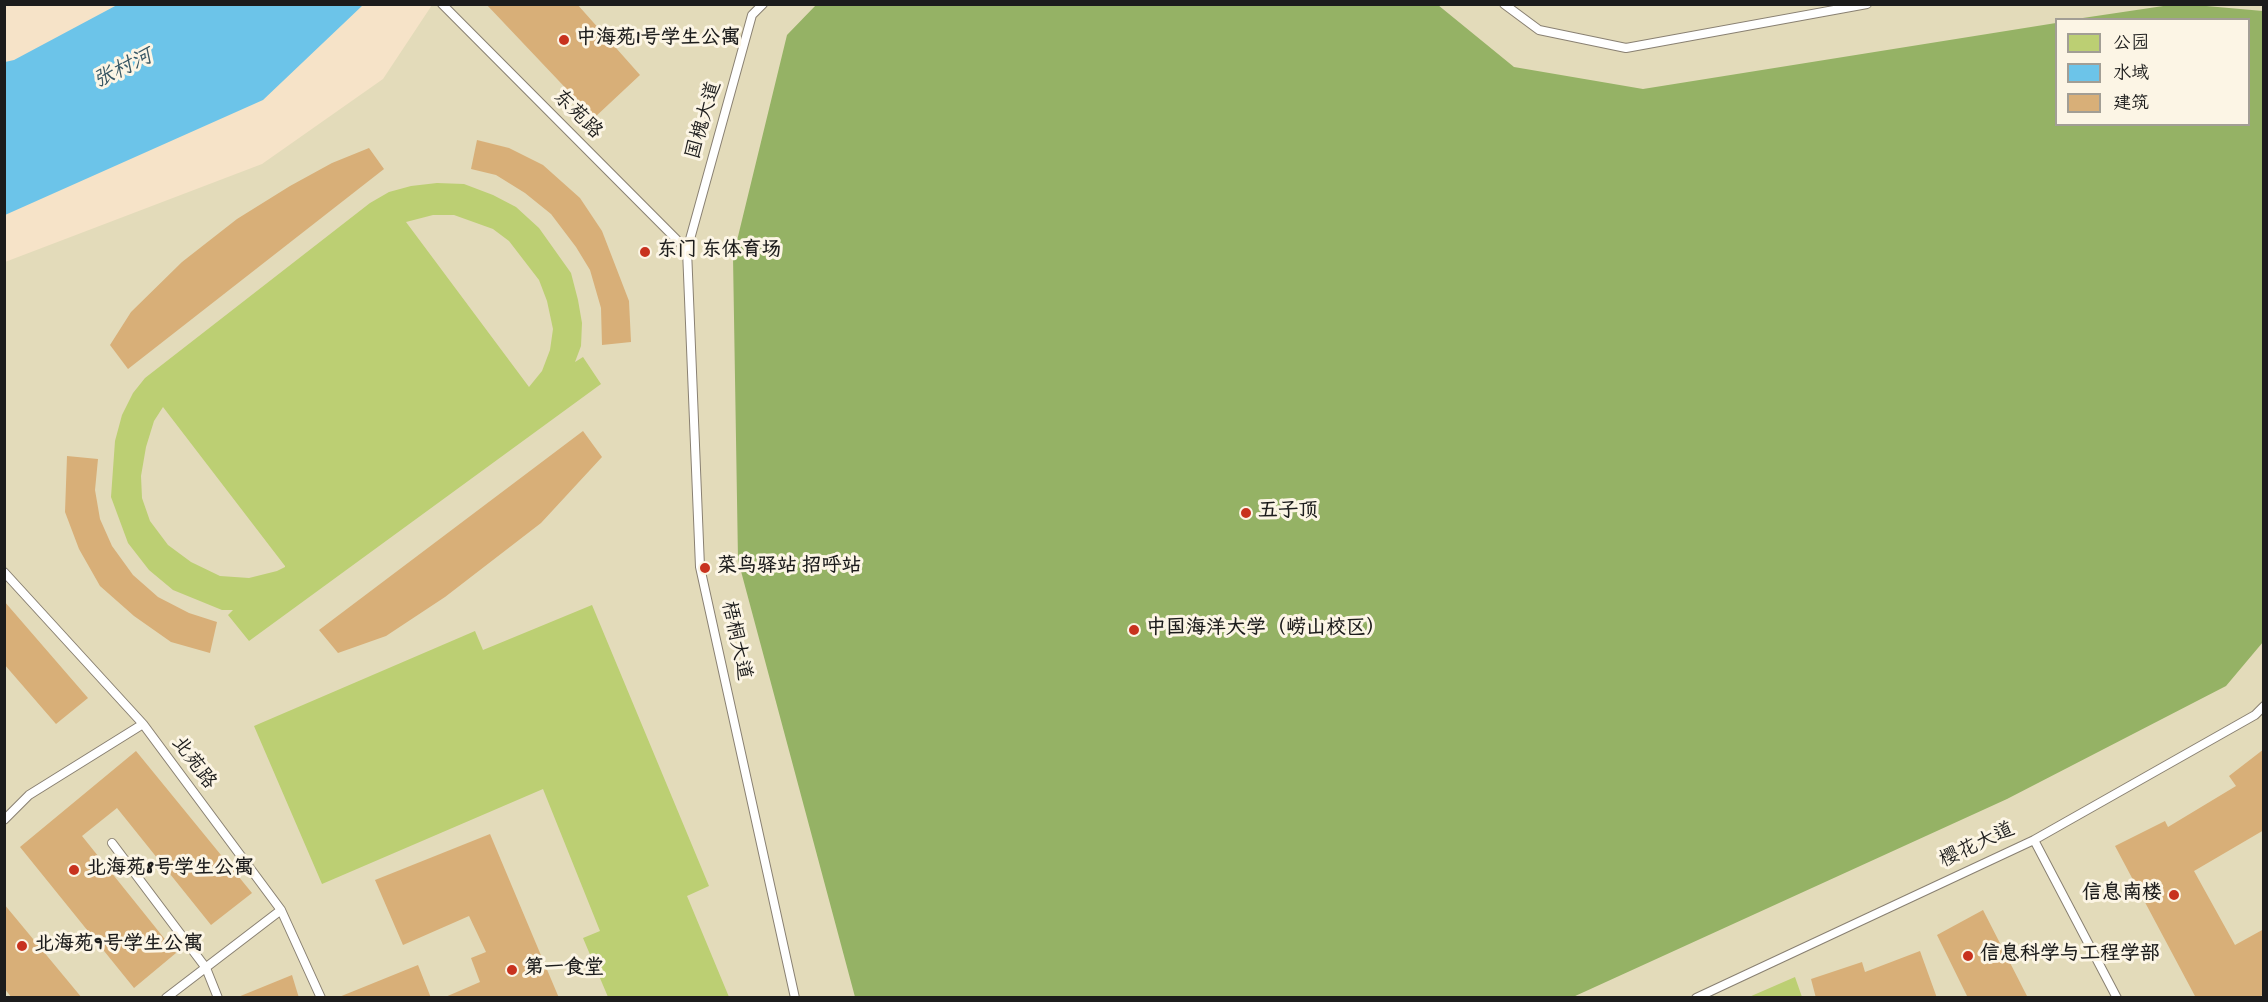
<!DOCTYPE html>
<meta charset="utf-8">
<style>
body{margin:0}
#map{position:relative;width:2268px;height:1002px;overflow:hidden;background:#f6e3c8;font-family:Dekko,"LXGW WenKai TC",sans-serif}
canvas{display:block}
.frame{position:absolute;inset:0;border:6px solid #1c1c1c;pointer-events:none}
.legend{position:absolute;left:2055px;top:18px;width:195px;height:108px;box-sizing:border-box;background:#fcf5e5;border:2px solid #a29e95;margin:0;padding:8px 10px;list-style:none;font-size:18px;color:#1c1c1c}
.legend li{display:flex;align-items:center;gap:12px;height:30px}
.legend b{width:30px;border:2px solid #a29e95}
</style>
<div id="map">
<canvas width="2268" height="1002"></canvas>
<div class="frame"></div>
<ul class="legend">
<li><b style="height:16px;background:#bccf73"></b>公园</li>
<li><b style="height:16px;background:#6cc4e9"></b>水域</li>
<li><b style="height:16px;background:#d8af78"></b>建筑</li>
</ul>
</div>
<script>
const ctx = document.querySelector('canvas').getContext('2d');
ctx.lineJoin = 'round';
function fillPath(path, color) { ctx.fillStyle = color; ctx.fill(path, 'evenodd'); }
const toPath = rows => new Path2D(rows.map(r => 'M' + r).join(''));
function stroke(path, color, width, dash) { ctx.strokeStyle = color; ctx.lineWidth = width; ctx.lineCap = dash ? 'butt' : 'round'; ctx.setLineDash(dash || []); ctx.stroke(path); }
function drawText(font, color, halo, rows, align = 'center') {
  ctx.font = font + ' Dekko,"LXGW WenKai TC",sans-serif'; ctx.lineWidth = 6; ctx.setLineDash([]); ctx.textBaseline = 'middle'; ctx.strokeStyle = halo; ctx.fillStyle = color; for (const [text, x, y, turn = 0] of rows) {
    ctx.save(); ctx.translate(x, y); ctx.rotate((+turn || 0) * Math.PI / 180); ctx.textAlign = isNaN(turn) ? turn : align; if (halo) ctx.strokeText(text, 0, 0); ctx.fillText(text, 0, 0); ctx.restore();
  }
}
fillPath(toPath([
 [432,5,2263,5,2263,997,5,998,5,262,262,164,383,79],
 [2056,20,2248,20,2248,124,2056,124]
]), '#e3dbba');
fillPath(toPath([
 [437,183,464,184,493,195,516,207,539,228,571,273,578,300,582,323,581,346,575,362,583,357,601,384,249,641,228,615,233,610,222,610,173,590,149,570,128,543,111,497,115,441,122,415,133,393,145,378,370,203,389,192,411,186],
 [433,215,454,215,493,229,509,241,539,280,547,301,553,329,550,350,542,371,529,387,406,222],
 [163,407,285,566,285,567,277,571,249,578,220,576,191,562,168,545,150,521,142,498,141,476,146,447,154,421],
 [592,605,709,886,687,896,729,997,608,997,583,938,600,931,543,789,322,884,254,726,475,631,483,650],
 [1795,977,1802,997,1749,997]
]), '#bccf73');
fillPath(toPath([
 [816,5,1438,5,1514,67,1643,89,2056,23,2056,124,2248,124,2248,20,2076,19,2170,5,2195,5,2263,11,2263,642,2226,686,2007,799,1573,997,855,997,738,560,733,257,787,35]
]), '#95b265');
fillPath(toPath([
 [117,5,117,4,363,5,263,100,5,215,5,62,14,60]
]), '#6cc4e9');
fillPath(toPath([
 [486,4,577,4,640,75,594,118],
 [477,140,509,148,543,165,580,198,602,231,629,301,631,342,602,345,601,308,590,270,576,247,551,214,525,193,496,175,471,169],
 [369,148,384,169,128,369,110,345,131,312,182,262,237,219,290,186,332,163],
 [583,431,602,457,541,523,445,597,386,636,338,653,319,630],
 [67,456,98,459,95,490,100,519,112,546,133,575,158,597,189,613,217,622,210,653,171,642,134,616,100,586,79,549,65,512],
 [4,601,88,698,56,724,4,664],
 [2264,749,2264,830,2194,871,2235,945,2264,929,2264,994,2258,998,2196,998,2115,846,2165,821,2168,827,2236,786,2229,776],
 [136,751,252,893,211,925,117,808,82,836,176,953,134,988,20,847],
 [490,834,532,934,559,998,443,998,480,982,471,958,486,952,469,916,403,945,375,880],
 [4,904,82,998,12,998,4,988],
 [1983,910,2028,998,1968,998,1937,935],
 [1920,951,1937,998,1816,998,1811,979,1862,962,1865,972],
 [418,965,431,998,339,998,339,997],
 [292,975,299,998,238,998,238,997]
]), '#d8af78');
const service = toPath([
 [442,4,687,250],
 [763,4,752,15,687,250,700,567,795,998],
 [1504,4,1539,30,1626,48,1867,4],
 [4,572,143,724,281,910,321,998],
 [4,820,29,795,143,724],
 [2034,840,2117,998],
 [112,843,206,968,218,998],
 [166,998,281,910],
 [1696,998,2034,840,2255,715,2264,706]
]);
stroke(service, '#898072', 10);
stroke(service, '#fff', 8);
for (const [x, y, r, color] of [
 [564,40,6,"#c8321e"],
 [645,252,6,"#c8321e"],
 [1246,513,6,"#c8321e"],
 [705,568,6,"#c8321e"],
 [1134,630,6,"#c8321e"],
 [74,870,6,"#c8321e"],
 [2174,895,6,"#c8321e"],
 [22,946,6,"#c8321e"],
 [1968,956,6,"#c8321e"],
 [512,970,6,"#c8321e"]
]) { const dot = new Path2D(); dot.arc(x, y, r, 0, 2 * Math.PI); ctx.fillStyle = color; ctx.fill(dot); stroke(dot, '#fcf5e5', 2); }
drawText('bold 20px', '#1c1c1c', '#fcf5e5', [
 ["中海苑1号学生公寓",576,40],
 ["东门 东体育场",657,252],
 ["五子顶",1258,513],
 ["菜鸟驿站 招呼站",717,568],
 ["中国海洋大学（崂山校区）",1146,630],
 ["北海苑8号学生公寓",86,870],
 ["信息南楼",2162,895,"right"],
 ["北海苑9号学生公寓",34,946],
 ["信息科学与工程学部",1980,956],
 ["第一食堂",524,970]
], 'left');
drawText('20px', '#1c1c1c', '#fcf5e5', [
 ["东苑路",576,116,45],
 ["国槐大道",706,121,-74],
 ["梧桐大道",734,641,78],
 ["北苑路",192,764,53],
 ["樱花大道",1978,847,-25]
]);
drawText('italic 21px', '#385764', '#fcf5e5', [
 ["张村河",124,71,-26]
]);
</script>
